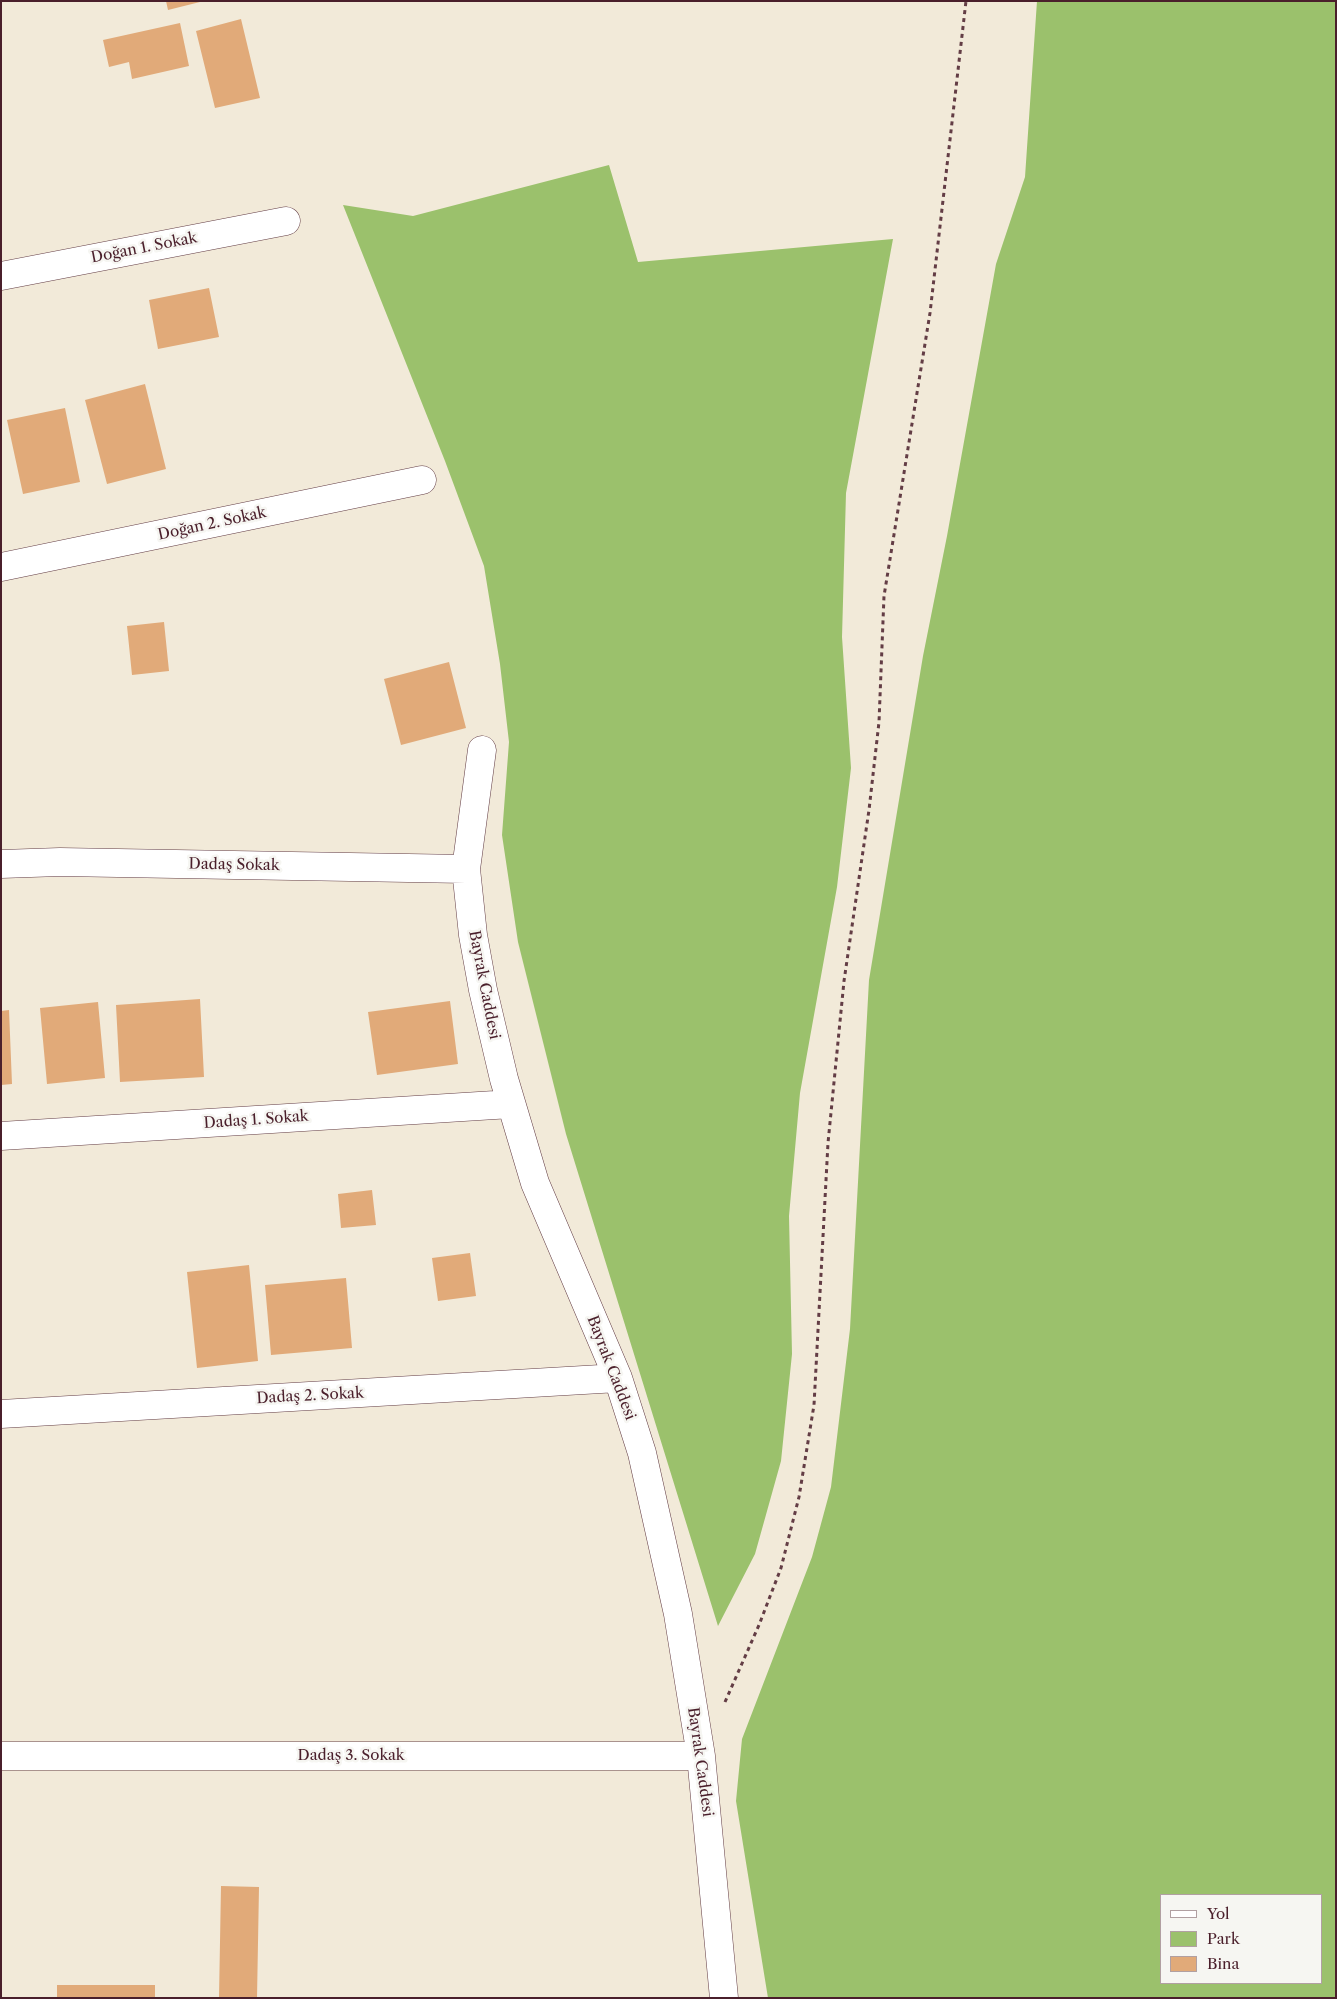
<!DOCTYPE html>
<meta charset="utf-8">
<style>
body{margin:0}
#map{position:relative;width:1337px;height:1999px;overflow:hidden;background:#f2ead9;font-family:"Libre Caslon Text",serif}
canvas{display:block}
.frame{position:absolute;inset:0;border:2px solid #4a1f2b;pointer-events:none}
.legend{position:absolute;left:1160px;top:1894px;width:162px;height:90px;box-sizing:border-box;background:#f6f6f2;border:1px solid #b1a0a2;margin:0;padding:6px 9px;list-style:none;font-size:15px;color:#4a1f2b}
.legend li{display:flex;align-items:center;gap:10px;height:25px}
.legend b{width:25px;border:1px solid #b1a0a2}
</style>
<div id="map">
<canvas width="1337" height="1999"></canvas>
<div class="frame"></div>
<ul class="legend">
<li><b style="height:6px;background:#fff"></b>Yol</li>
<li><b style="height:14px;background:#9bc16c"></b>Park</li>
<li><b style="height:14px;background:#e1aa79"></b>Bina</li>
</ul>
</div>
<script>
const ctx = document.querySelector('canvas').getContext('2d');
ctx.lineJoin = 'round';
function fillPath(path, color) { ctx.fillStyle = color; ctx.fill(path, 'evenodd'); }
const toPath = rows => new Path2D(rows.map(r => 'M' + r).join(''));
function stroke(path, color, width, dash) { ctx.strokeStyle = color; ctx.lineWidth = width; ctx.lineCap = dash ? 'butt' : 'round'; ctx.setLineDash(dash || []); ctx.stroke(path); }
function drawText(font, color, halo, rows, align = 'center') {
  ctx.font = font + ' "Libre Caslon Text",serif'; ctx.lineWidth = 5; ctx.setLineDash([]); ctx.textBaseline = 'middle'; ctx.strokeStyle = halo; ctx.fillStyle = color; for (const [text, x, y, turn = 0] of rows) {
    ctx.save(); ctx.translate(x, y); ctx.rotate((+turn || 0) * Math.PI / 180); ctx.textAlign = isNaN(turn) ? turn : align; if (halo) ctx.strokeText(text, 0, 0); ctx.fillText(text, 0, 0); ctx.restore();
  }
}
fillPath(toPath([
 [1037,1,1336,1,1336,1998,768,1998,736,1801,742,1739,812,1557,831,1487,850,1329,869,980,923,656,947,536,996,264,1025,177],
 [1161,1895,1321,1895,1321,1983,1161,1983],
 [609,165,638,262,893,239,846,493,842,637,851,768,837,887,800,1093,789,1216,792,1354,781,1461,755,1554,718,1626,566,1134,518,942,502,835,509,742,500,664,484,566,445,461,343,205,413,216]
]), '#9bc16c');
fillPath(toPath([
 [166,1,200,1,200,2,168,10],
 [241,19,260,98,215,108,196,31],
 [180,23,189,66,132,79,129,62,109,67,103,40],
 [209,288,219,337,158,349,149,300],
 [145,384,166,469,107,484,85,400],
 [65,408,80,482,23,494,7,420],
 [164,622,169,671,132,675,127,626],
 [449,662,466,728,401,745,384,679],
 [200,999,204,1077,120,1082,116,1005],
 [450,1001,458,1064,377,1075,368,1012],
 [98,1002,105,1078,47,1084,40,1008],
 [9,1010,12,1084,1,1085,1,1011],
 [372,1190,376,1225,341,1228,338,1194],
 [470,1253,476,1296,438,1301,432,1258],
 [249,1265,258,1361,197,1368,187,1272],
 [346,1278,352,1348,271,1355,265,1285],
 [221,1886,259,1887,257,1998,219,1998],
 [57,1985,155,1985,155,1998,57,1998]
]), '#e1aa79');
const minor = toPath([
 [1,276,286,221],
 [1,567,422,480],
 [482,750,466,869,473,935,483,990,504,1079,535,1183,618,1378,642,1453,678,1614,701,1756,724,1998],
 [1,864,60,862,466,869],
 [1,1136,511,1104],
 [1,1414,618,1378],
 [1,1756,701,1756]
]);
stroke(minor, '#633d45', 29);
stroke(toPath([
 [725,1702,759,1625,781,1568,799,1497,814,1405,828,1143,844,981,869,810,879,722,884,596,930,313,966,1]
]), '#633d45', 3, [4, 4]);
stroke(minor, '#fff', 28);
drawText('15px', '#4a1f2b', '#f6f6f2', [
 ["Doğan 1. Sokak",144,248,-11],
 ["Doğan 2. Sokak",212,524,-12],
 ["Dadaş Sokak",234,865,1],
 ["Bayrak Caddesi",484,985,79],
 ["Dadaş 1. Sokak",256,1120,-4],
 ["Bayrak Caddesi",611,1368,69],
 ["Dadaş 2. Sokak",310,1396,-3],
 ["Dadaş 3. Sokak",351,1756],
 ["Bayrak Caddesi",700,1762,82]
]);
</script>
